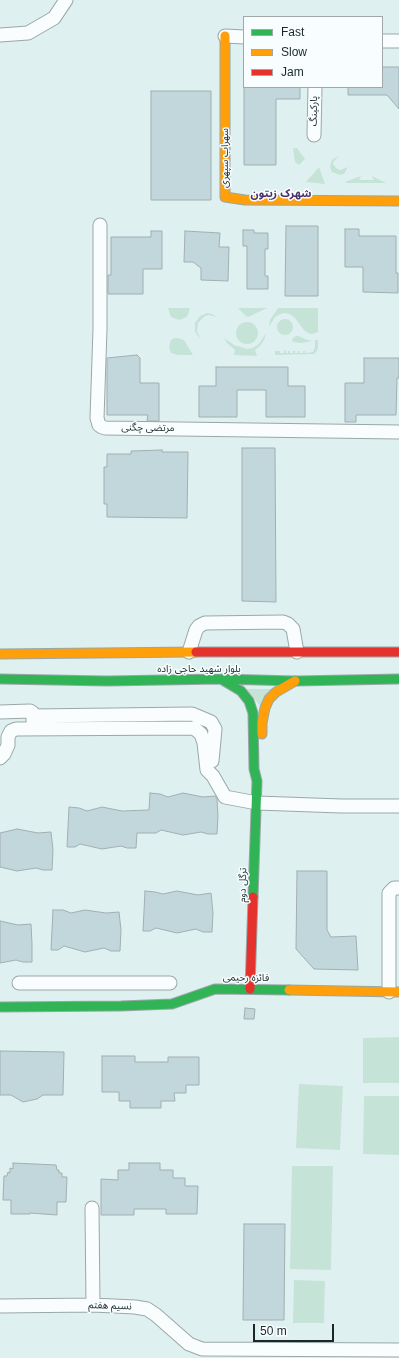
<!DOCTYPE html>
<meta charset="utf-8">
<style>
body{margin:0}
#map{position:relative;width:399px;height:1358px;overflow:hidden;background:#dff0f1;font-family:Helvetica,sans-serif}
canvas{display:block}
.legend{position:absolute;left:243px;top:16px;width:140px;height:72px;box-sizing:border-box;background:#f8feff;border:1px solid #a0a8a9;margin:0;padding:5px 7px;list-style:none;font-size:12px;color:#1b2728}
.legend li{display:flex;align-items:center;gap:8px;height:20px}
.legend b{width:20px;border:1px solid #a0a8a9}
.scale{position:absolute;left:253px;top:1324px;width:81px;height:18px;box-sizing:border-box;border:2px solid #1b2728;border-top:0;padding-left:5px;font-size:12px;line-height:14px;white-space:nowrap;color:#1b2728;-webkit-text-stroke:3px #f8feff;paint-order:stroke}
</style>
<div id="map">
<canvas width="399" height="1358"></canvas>
<ul class="legend">
<li><b style="height:5px;background:#30b455"></b>Fast</li>
<li><b style="height:5px;background:#ff9f0a"></b>Slow</li>
<li><b style="height:5px;background:#e5322d"></b>Jam</li>
</ul>
<div class="scale">50 m</div>
</div>
<script>
const ctx = document.querySelector('canvas').getContext('2d');
ctx.lineJoin = 'round';
function fillPath(path, color) { ctx.fillStyle = color; ctx.fill(path, 'evenodd'); }
const toPath = rows => new Path2D(rows.map(r => 'M' + r).join(''));
function stroke(path, color, width, dash) { ctx.strokeStyle = color; ctx.lineWidth = width; ctx.lineCap = dash ? 'butt' : 'round'; ctx.setLineDash(dash || []); ctx.stroke(path); }
function drawText(font, color, halo, rows, align = 'center') {
  ctx.font = font + ' Helvetica,"Noto Sans Arabic",sans-serif'; ctx.lineWidth = 3; ctx.setLineDash([]); ctx.textBaseline = 'middle'; ctx.strokeStyle = halo; ctx.fillStyle = color; for (const [text, x, y, turn = 0] of rows) {
    ctx.save(); ctx.translate(x, y); ctx.rotate((+turn || 0) * Math.PI / 180); ctx.textAlign = isNaN(turn) ? turn : align; if (halo) ctx.strokeText(text, 0, 0); ctx.fillText(text, 0, 0); ctx.restore();
  }
}
fillPath(toPath([
 [293,148,297,148,305,159,299,165,295,162],
 [339,156,334,161,333,164,336,168,340,170,348,167,344,174,340,175,332,172,330,167,331,162,333,159],
 [319,167,325,184,306,182],
 [361,176,359,180,374,180,372,176,386,183,347,183,345,182],
 [168,308,190,308,187,317,179,320,171,317],
 [238,308,267,308,248,317,245,315],
 [278,308,318,308,318,332,312,334,308,333,304,330,294,317,290,314,285,313,280,314,275,317,269,327,270,320],
 [207,313,212,314,217,317,209,315,205,316,198,323,197,332,201,338,197,335,195,331,195,323,200,316],
 '277 327a8 8 0 1 1 16 0a8 8 0 1 1-16 0Z',
 '236 333a11 11 0 1 1 22 0a11 11 0 1 1-22 0Z',
 [266,333,264,340,260,346,255,350,257,356,234,355,235,350,227,343,224,338,234,345,247,349,253,348,259,344],
 [296,336,298,336,305,339,312,341,301,343,293,342,292,339],
 [174,338,178,338,184,340,193,355,178,355,171,353,169,347,171,340],
 [315,340,318,340,318,347,317,351,314,354,275,355,275,351,280,351,280,353,284,353,284,350,286,351,286,353,288,353,288,351,290,351,290,353,293,353,293,351,295,351,295,353,298,353,298,351,300,351,300,353,303,353,303,351,305,351,305,353,313,352,315,347],
 [246,689,271,689,261,707],
 [399,1037,399,1083,363,1083,363,1038],
 [299,1084,343,1086,340,1150,296,1148],
 [364,1096,399,1096,399,1155,363,1154],
 [292,1166,333,1166,331,1270,290,1269],
 [294,1280,325,1281,324,1323,293,1323]
]), '#c6e3d8');
const building = toPath([
 [382,67,399,67,399,109,387,95,348,95,348,87,382,87,382,67],
 [244,87,300,87,300,99,276,99,276,165,244,165,244,87],
 [151,91,211,91,211,200,151,200,151,91],
 [286,226,318,226,318,296,285,296,286,226],
 [345,229,359,229,359,236,396,236,396,273,398,273,398,293,363,292,363,267,345,267,345,229],
 [243,230,254,230,254,233,268,233,268,249,265,249,265,276,268,276,268,289,247,289,247,246,243,246,243,230],
 [151,231,162,231,162,269,143,269,143,294,108,294,108,275,111,275,111,237,151,237,151,231],
 [185,231,220,233,219,247,229,247,228,281,201,280,201,268,193,262,184,262,185,231],
 [137,355,140,358,140,383,159,383,159,421,147,421,148,415,107,415,107,358,137,355],
 [364,358,399,358,399,378,397,378,396,415,356,415,356,422,345,422,345,383,364,383,364,358],
 [216,367,288,367,288,386,305,386,305,417,266,417,266,390,237,390,237,417,199,417,199,386,216,386,216,367],
 [242,448,275,448,276,602,242,601,242,448],
 [162,450,162,452,188,452,187,518,107,517,107,504,104,504,104,467,107,467,107,454,131,454,131,451,162,450],
 [150,793,160,794,168,797,183,793,203,797,215,796,217,799,218,816,217,834,208,834,201,832,183,835,161,830,156,833,137,833,136,848,127,848,121,846,102,849,80,844,75,847,67,847,69,807,79,808,87,811,102,807,122,811,149,810,150,793],
 [17,829,38,833,51,832,53,850,52,870,43,870,36,868,17,871,0,867,0,833,17,829],
 [297,871,327,871,327,930,331,937,356,936,358,970,314,969,296,949,297,871],
 [145,891,155,892,163,894,177,891,198,895,211,893,213,913,212,932,203,932,196,929,177,933,156,928,150,931,143,931,145,891],
 [53,910,63,910,71,913,85,910,106,913,119,912,121,930,120,951,111,951,104,948,85,952,64,946,58,950,51,950,53,910],
 [0,921,18,925,31,924,32,944,32,962,23,962,16,960,0,963,0,921],
 [245,1008,255,1009,254,1019,244,1019,245,1008],
 [0,1051,64,1052,63,1095,43,1095,37,1099,23,1102,11,1095,0,1095,0,1051],
 [102,1056,135,1056,135,1062,168,1062,168,1057,199,1057,199,1085,186,1085,186,1093,174,1093,175,1101,161,1101,161,1108,130,1108,130,1101,119,1101,119,1092,102,1092,102,1056],
 [13,1163,56,1165,57,1170,59,1170,59,1173,62,1173,62,1177,67,1177,66,1202,57,1202,57,1215,30,1213,30,1214,11,1214,11,1200,3,1200,4,1176,7,1176,8,1172,10,1173,10,1168,13,1169,13,1163],
 [129,1163,160,1163,160,1170,173,1170,173,1178,185,1178,185,1186,198,1186,197,1214,166,1214,166,1209,134,1209,134,1215,101,1215,101,1179,118,1180,118,1170,129,1170,129,1163],
 [244,1224,285,1224,284,1320,243,1320,244,1224]
]);
fillPath(building, '#c2d7dc');
stroke(building, '#a2afb1', 1);
const street = toPath([
 [0,35,28,33,54,18,66,0],
 [225,36,244,37],
 [382,41,399,41],
 [314,135,315,87],
 [100,225,100,329,97,418,99,425,102,427,105,428,399,432],
 [189,652,196,630,199,626,205,623,283,622,288,624,293,629,297,652],
 [0,712,30,711,33,713,33,721],
 [33,716,192,714,211,722,215,729,212,761],
 [0,758,4,754,8,745,8,737,11,731,16,729,194,728,201,734,204,743,207,770,213,776,225,797,257,803,341,806,399,806],
 [19,983,170,983],
 [389,992,389,893,394,888,399,888],
 [92,1208,93,1305],
 [0,1306,93,1305,135,1307,147,1309,156,1315,189,1344,202,1349,399,1350]
]);
const fast = toPath([
 [0,679,107,681,221,679,295,681,399,679],
 [221,679,241,691,249,701,253,713,254,769,257,781,253,897],
 [0,1007,121,1006,172,1004,215,989,289,990]
]);
const slow = toPath([
 [225,36,225,197,245,200,399,201],
 [0,654,196,652],
 [262,734,262,723,265,708,269,699,276,692,295,681],
 [289,990,399,992]
]);
const jam = toPath([
 [196,652,399,652],
 [250,989,253,897]
]);
stroke(street, '#9aa7a8', 15);
stroke(fast, '#9aa7a8', 11);
stroke(slow, '#9aa7a8', 11);
stroke(jam, '#9aa7a8', 11);
stroke(street, '#fafdfd', 13);
stroke(fast, '#30b455', 9);
stroke(slow, '#ff9f0a', 9);
stroke(jam, '#e5322d', 9);
drawText('10px', '#1b2728', '#f8feff', [
 ["پارکینگ",314,111,-89],
 ["سهراب سپهری",225,158,-90],
 ["مرتضی چگنی",148,428,1],
 ["بلوار شهید حاجی زاده",199,669],
 ["ترگل دوم",243,885,-88],
 ["فائزه رحیمی",246,978,1],
 ["نسیم هفتم",110,1306,2]
]);
drawText('bold 11px', '#4a2f6a', '#f8feff', [
 ["شهرک زیتون",281,194]
]);
</script>
